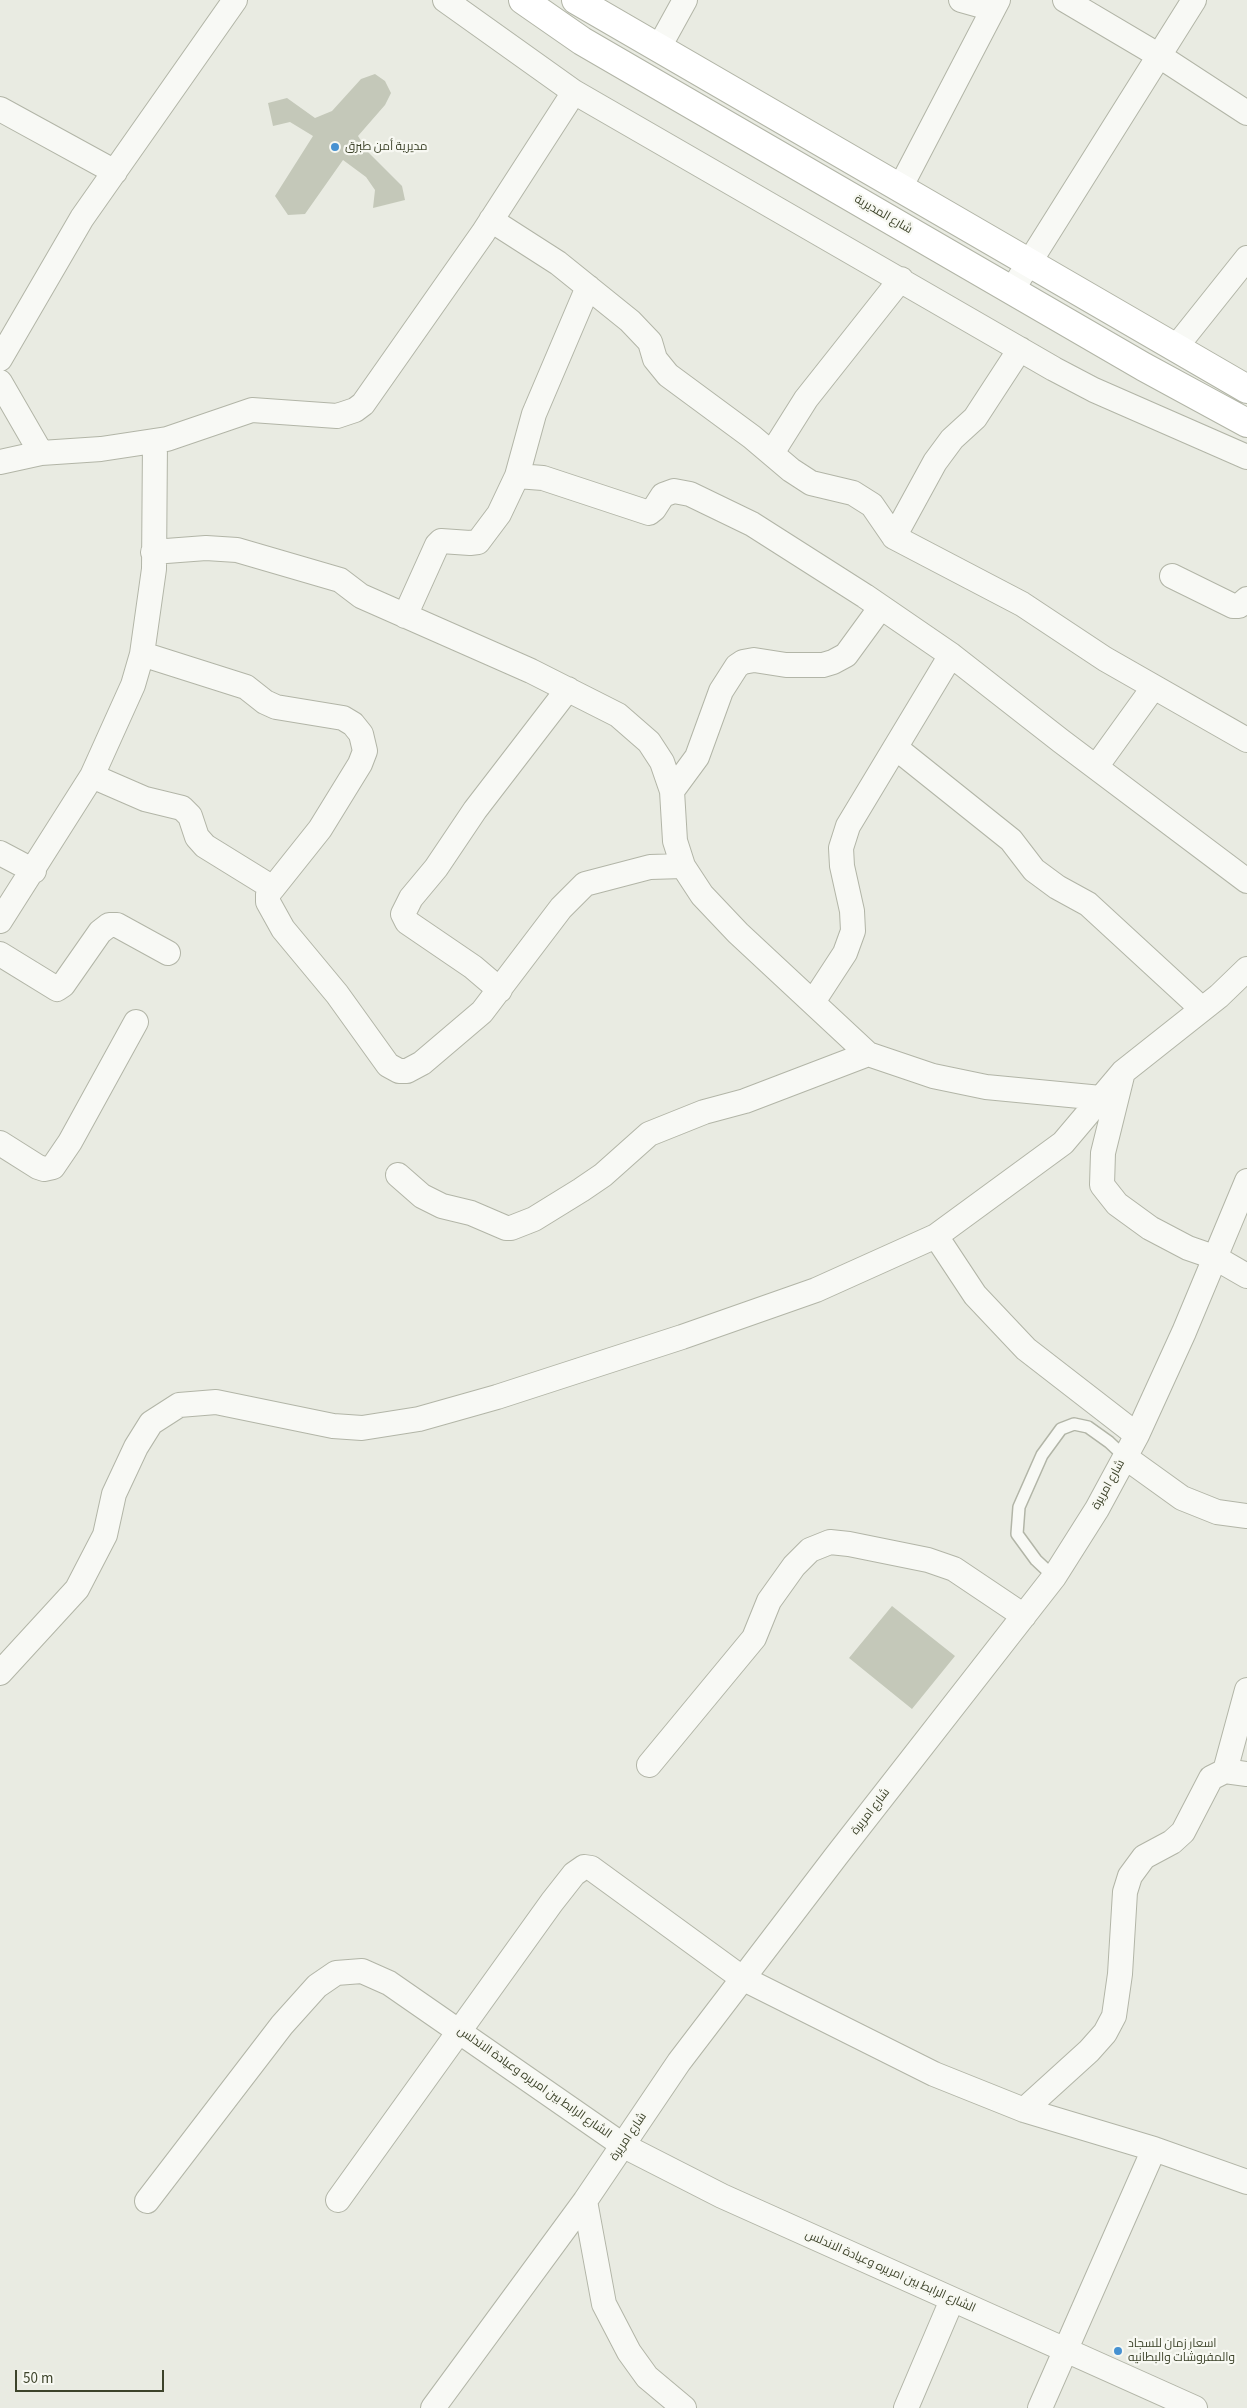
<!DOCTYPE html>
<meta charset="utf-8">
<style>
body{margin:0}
#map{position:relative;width:1247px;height:2408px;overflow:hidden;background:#e9ebe2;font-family:"Source Sans 3",sans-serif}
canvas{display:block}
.scale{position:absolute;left:15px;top:2370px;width:149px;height:22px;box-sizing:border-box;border:2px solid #3d432a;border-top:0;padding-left:6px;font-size:15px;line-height:18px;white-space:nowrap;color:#3d432a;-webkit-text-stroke:4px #f7f8f2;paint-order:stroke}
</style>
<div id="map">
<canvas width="1247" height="2408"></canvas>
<div class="scale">50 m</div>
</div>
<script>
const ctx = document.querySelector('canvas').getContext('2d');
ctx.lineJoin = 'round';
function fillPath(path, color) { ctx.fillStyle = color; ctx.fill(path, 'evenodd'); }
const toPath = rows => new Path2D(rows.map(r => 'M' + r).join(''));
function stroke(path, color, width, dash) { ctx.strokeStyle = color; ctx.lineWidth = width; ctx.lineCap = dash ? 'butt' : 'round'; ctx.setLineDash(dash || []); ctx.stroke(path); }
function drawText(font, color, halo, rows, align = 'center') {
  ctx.font = font + ' "Source Sans 3",Cairo,sans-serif'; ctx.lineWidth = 4.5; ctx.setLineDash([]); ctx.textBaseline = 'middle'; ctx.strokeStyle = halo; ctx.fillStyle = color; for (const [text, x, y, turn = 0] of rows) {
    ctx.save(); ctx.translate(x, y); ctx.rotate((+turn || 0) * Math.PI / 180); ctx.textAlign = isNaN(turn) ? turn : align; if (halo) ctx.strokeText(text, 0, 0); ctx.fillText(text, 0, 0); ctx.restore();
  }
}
fillPath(toPath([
 [375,74,385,81,391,93,385,105,358,136,368,152,402,186,405,200,373,208,375,190,366,177,343,160,305,214,288,215,275,196,313,136,290,122,273,126,268,103,287,98,315,118,332,111,361,79],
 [892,1606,955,1656,912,1709,849,1658]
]), '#c4c8b9');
const lane = toPath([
 [1054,1577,1036,1560,1017,1534,1019,1507,1042,1455,1061,1429,1074,1424,1088,1427,1109,1442,1125,1457]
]);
const street = toPath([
 [445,0,574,92,1054,369,1094,390,1247,457],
 [961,0,993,9],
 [1065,0,1158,55,1247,113],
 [658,49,685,0],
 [0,109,115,172],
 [900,188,998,0],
 [491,220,558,263,630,321,650,342,655,359,668,375,752,437,791,470,811,483,853,493,872,505,894,537,1022,604,1105,659,1247,740],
 [1012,290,1194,0],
 [1176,347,1247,258],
 [0,359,82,218,235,0],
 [0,382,41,453],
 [772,453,806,399,901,279],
 [0,462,41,453,101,449,167,439,252,410,337,416,355,410,363,404,483,233,574,92],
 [517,476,543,478,649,513,654,509,663,495,674,491,690,494,752,524,865,596,951,655,1061,741,1247,881],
 [894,537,935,462,952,439,975,418,1020,349],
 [153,552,206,548,237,550,340,580,361,596,531,671,618,715,649,742,662,762,672,791,675,841,683,866,702,895,738,933,868,1054,933,1076,986,1087,1101,1098],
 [1172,576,1233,606,1239,606,1247,599],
 [405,616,437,545,441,541,470,543,478,542,499,514,517,476,534,414,588,287],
 [142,654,246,687,265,702,276,707,343,718,353,724,361,734,365,751,360,764,320,829,273,888,268,894,268,902,283,929,337,994,388,1065,399,1071,407,1071,422,1063,482,1012,561,908,585,884,650,867,683,866],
 [896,748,1011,840,1034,870,1057,887,1088,904,1201,1008],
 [1096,767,1153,688],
 [92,776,145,799,182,808,190,816,197,837,205,846,273,888],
 [672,791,697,757,721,691,737,666,743,662,754,660,786,665,823,665,833,662,846,655,881,607],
 [0,853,34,871],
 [0,921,92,776,133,685,142,654,154,569,155,441],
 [0,954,57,989,63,985,100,932,109,925,117,925,168,953],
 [500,990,473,967,407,922,403,914,411,898,436,868,475,810,568,689],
 [813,1002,845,953,853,931,852,911,842,866,841,848,848,826,951,655],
 [1122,1076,1103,1153,1102,1185,1117,1204,1150,1228,1188,1248,1214,1257,1247,1276],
 [0,1143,38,1167,44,1169,53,1167,70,1142,136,1022],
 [398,1175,422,1196,442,1206,471,1213,506,1228,511,1228,534,1219,581,1190,603,1175,649,1134,704,1112,745,1101,868,1054],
 [936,1236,975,1295,1026,1349,1137,1435],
 [1125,1457,1182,1498,1217,1512,1247,1516],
 [0,1673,77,1589,105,1535,114,1494,136,1447,151,1423,179,1405,216,1402,333,1426,362,1428,419,1419,497,1397,682,1337,816,1290,936,1236,1063,1143,1123,1072,1219,996,1247,969],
 [649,1765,754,1638,769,1601,794,1566,810,1550,830,1542,849,1544,928,1560,954,1569,1024,1616],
 [1225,1771,1247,1690],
 [1024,2110,1089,2051,1105,2033,1114,2016,1120,1974,1125,1892,1130,1876,1144,1857,1172,1842,1183,1832,1211,1778,1225,1771,1247,1774],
 [338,2200,552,1902,574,1874,584,1867,591,1868,742,1978,934,2074,1024,2110,1154,2149,1247,2182],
 [147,2201,282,2025,317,1986,336,1973,362,1971,389,1983,624,2146,722,2196,1195,2408],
 [585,2201,604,2304,629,2352,647,2377,684,2408],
 [433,2408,585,2201,679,2062,837,1855,1054,1577,1097,1509,1137,1435,1184,1332,1247,1181],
 [906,2408,952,2300],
 [1040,2408,1154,2149]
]);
const secondary = toPath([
 [523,0,582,41,644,77,1144,367,1247,423],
 [576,0,1247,389]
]);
stroke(lane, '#b2b5a7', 14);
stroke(street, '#b2b5a7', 26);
stroke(secondary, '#b2b5a7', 30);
stroke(lane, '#f8f9f5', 11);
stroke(street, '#f8f9f5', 24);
stroke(secondary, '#fff', 28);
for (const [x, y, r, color] of [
 [335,147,5,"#4691d1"],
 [1118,2351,5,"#4691d1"]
]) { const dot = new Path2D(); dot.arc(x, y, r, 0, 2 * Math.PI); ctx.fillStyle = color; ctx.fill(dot); stroke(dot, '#f7f8f2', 2); }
drawText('12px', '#3d432a', '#f7f8f2', [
 ["مديرية أمن طبرق",345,147],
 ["اسعار زمان للسجاد",1128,2344],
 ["والمفروشات والبطانيه",1128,2358]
], 'left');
drawText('12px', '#3d432a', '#f7f8f2', [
 ["شارع المديرية",883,215,30],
 ["شارع امريرة",1109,1485,-61],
 ["شارع امريرة",871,1812,-52],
 ["الشارع الرابط بين امريره وعيادة الاندلس",534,2083,35],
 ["شارع امريرة",629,2137,-56],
 ["الشارع الرابط بين امريره وعيادة الاندلس",890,2272,24]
]);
</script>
